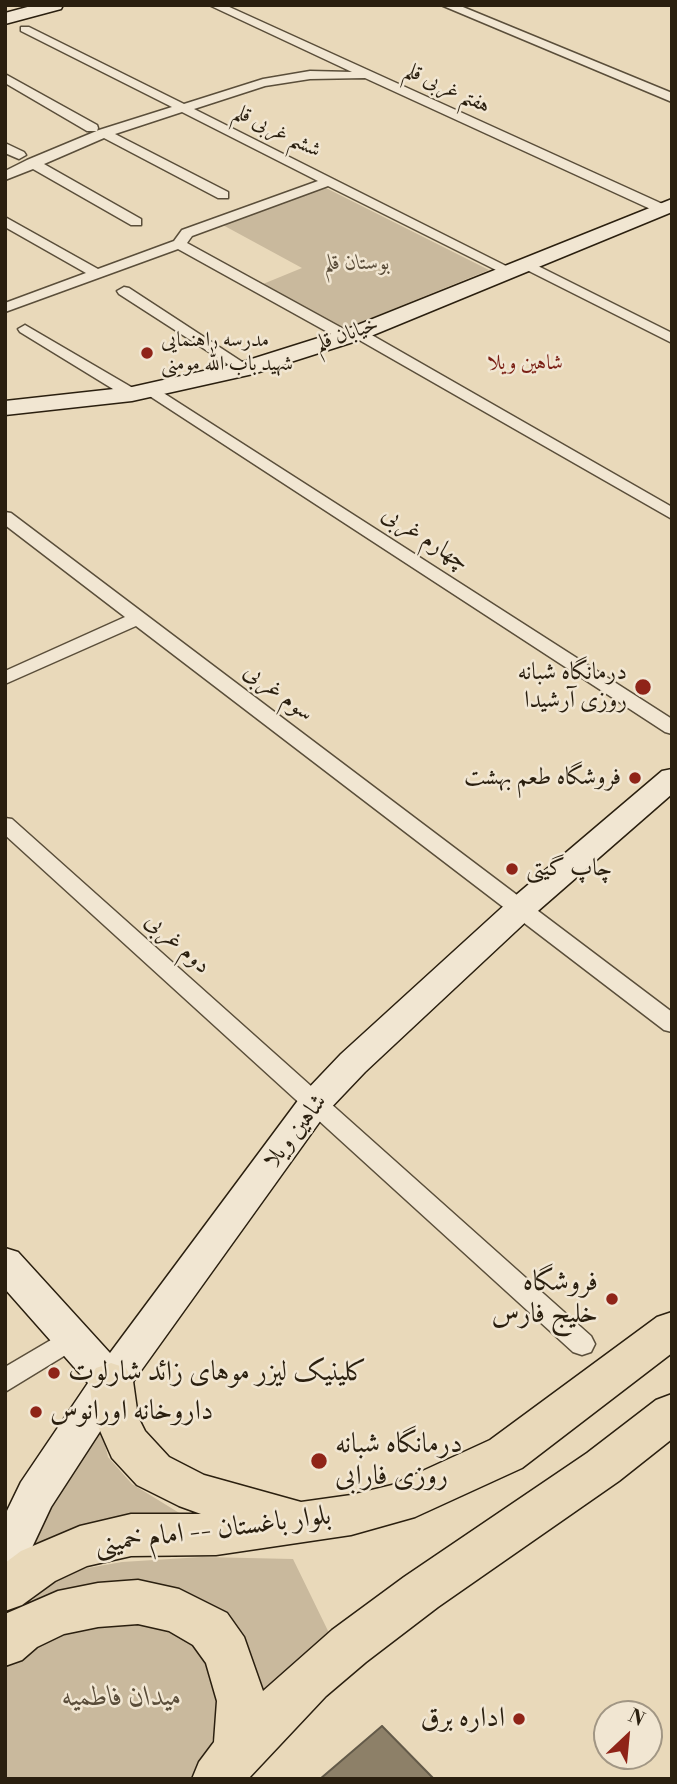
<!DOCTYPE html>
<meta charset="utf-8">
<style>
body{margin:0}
#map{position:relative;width:677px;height:1784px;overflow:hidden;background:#e9d9ba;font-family:"Libre Bodoni",serif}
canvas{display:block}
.frame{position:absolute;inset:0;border:7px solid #2a1f0f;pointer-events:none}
.north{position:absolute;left:593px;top:1700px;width:70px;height:70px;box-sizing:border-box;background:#f1e6d2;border:2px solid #a19684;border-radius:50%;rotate:26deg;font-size:19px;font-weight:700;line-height:28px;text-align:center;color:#2a1f0f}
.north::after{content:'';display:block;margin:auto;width:24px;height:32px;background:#8f2418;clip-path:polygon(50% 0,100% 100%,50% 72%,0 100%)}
</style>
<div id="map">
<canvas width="677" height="1784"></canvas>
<div class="frame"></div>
<div class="north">N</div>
</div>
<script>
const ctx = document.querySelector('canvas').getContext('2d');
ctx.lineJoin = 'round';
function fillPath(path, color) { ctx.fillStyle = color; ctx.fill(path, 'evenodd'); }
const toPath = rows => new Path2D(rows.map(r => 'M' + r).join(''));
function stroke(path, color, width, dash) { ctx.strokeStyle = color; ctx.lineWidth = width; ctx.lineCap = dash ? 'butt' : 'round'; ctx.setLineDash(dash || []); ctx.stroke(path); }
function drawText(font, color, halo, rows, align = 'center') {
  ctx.font = font + ' "Libre Bodoni",Amiri,serif'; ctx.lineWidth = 5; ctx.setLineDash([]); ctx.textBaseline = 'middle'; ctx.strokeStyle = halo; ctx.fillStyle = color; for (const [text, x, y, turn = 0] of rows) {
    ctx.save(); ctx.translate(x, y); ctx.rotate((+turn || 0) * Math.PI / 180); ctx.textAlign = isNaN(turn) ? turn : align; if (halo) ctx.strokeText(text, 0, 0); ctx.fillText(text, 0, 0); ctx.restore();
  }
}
fillPath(toPath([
 [324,187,489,270,344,329,263,284,302,268,221,224],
 [99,1420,108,1457,132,1484,181,1514,100,1521,72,1529,24,1553],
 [202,1557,293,1559,330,1635,259,1706,223,1622,17,1613,65,1572,122,1562],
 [91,1619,175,1627,208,1656,220,1689,216,1729,206,1759,191,1779,5,1779,5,1664,14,1653]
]), '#c9b99d');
const building = toPath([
 [382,1726,434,1779,320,1779,382,1726]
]);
fillPath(building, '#8d8068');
stroke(building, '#635a49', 2);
const street = toPath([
 [209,5,225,5,667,206,667,212,657,212,365,78,310,79,265,86,194,109,518,272,516,275,506,275,328,186,192,236,187,243,351,333,358,328,363,330,672,507,672,519,354,337,347,342,342,340,178,249,5,312,5,303,86,273,5,227,5,217,98,269,174,241,182,230,318,181,182,112,115,134,228,192,228,198,218,198,104,138,44,164,141,219,141,225,131,225,33,169,5,180,5,171,27,160,99,130,172,107,21,31,21,27,29,27,184,104,263,79,310,71,352,72,209,5],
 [441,5,458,5,672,93,672,102,441,5],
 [5,74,97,125,98,128,97,131,87,131,5,83,5,74],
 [5,143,24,152,26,155,19,159,5,153,5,143],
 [528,261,672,333,672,343,523,268,521,265,528,261],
 [124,287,129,288,253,369,250,372,240,372,119,294,117,291,124,287],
 [25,325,138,391,140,394,132,399,126,397,20,332,18,329,25,325],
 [151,385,672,719,672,734,665,732,145,393,143,390,145,387,151,385],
 [5,512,11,513,672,1012,672,1032,664,1030,136,626,5,684,5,671,125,617,5,525,5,512],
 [5,818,12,819,591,1336,595,1344,591,1352,582,1355,573,1352,5,835,5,818],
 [73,1327,82,1331,86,1338,82,1345,5,1392,5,1367,73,1327]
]);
const secondary = toPath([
 [35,5,63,5,61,9,5,24,5,13,35,5],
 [672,199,672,212,366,338,253,374,132,401,5,415,5,401,132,387,239,363,350,328,672,199],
 [672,769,672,794,531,917,365,1072,326,1113,125,1393,51,1507,20,1573,5,1579,5,1515,21,1482,88,1383,5,1289,5,1248,18,1252,110,1353,302,1095,341,1054,509,901,662,771,672,769]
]);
const primary = toPath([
 [672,1312,672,1353,522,1468,415,1517,351,1535,216,1555,131,1556,87,1566,55,1581,22,1605,5,1611,5,1563,21,1551,80,1526,131,1514,201,1514,179,1506,137,1485,112,1458,94,1417,89,1381,96,1368,111,1363,126,1368,133,1381,138,1417,145,1431,169,1457,204,1475,301,1502,351,1495,392,1485,490,1440,657,1317,672,1312],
 [672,1394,672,1439,619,1481,438,1607,366,1662,326,1696,248,1779,192,1779,199,1762,214,1742,217,1701,206,1663,193,1645,169,1631,138,1624,98,1627,64,1634,37,1647,22,1660,5,1666,5,1614,58,1591,98,1583,138,1580,179,1589,227,1613,244,1637,263,1691,332,1630,404,1577,587,1453,656,1400,672,1394]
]);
stroke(street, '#5a4e3a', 3);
stroke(secondary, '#2a1f0f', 3);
stroke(primary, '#2a1f0f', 3);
fillPath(street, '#f1e6d2');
fillPath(secondary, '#f1e6d2');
fillPath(primary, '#e9d9ba');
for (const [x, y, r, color] of [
 [147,353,7,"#8f2418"],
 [643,687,9,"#8f2418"],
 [635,778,7,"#8f2418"],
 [512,869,7,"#8f2418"],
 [612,1299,7,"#8f2418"],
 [54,1373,7,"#8f2418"],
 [36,1412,7,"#8f2418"],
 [319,1461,9,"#8f2418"],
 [519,1719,7,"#8f2418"]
]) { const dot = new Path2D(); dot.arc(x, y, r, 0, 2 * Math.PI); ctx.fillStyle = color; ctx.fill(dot); stroke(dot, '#f1e6d2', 2.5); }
drawText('21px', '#2a1f0f', '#f1e6d2', [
 ["هفتم غربی قلم",447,89,25],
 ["ششم غربی قلم",277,132,26],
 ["خیابان قلم",347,335,-19]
]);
drawText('italic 21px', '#5a4d3a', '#f1e6d2', [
 ["بوستان قلم",357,264]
]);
drawText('21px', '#2a1f0f', '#f1e6d2', [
 ["مدرسه راهنمایی",161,341],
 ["شهید باب الله مومنی",161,365]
], 'left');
drawText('21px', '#7a1f14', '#f1e6d2', [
 ["شاهین ویلا",525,364]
]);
drawText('24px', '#2a1f0f', '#f1e6d2', [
 ["چهارم غربی",425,539,33],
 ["سوم غربی",278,693,37],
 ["دوم غربی",177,944,42],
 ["شاهین ویلا",296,1132,-52]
]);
drawText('24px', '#2a1f0f', '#f1e6d2', [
 ["درمانگاه شبانه",627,673],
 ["روزی آرشیدا",627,701],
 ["فروشگاه طعم بهشت",621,778],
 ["چاپ گیتی",526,869,"left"]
], 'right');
drawText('28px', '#2a1f0f', '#f1e6d2', [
 ["فروشگاه",598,1283,"right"],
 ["خلیج فارس",598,1315,"right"],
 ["کلینیک لیزر موهای زائد شارلوت",68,1373],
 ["داروخانه اورانوس",50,1412],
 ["درمانگاه شبانه",335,1445],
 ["روزی فارابی",335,1477],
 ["اداره برق",505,1719,"right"]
], 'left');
drawText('28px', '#2a1f0f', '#f1e6d2', [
 ["بلوار باغستان -- امام خمینی",213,1531,-7]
]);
drawText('italic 28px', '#5a4d3a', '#f1e6d2', [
 ["میدان فاطمیه",122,1698]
]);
</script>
